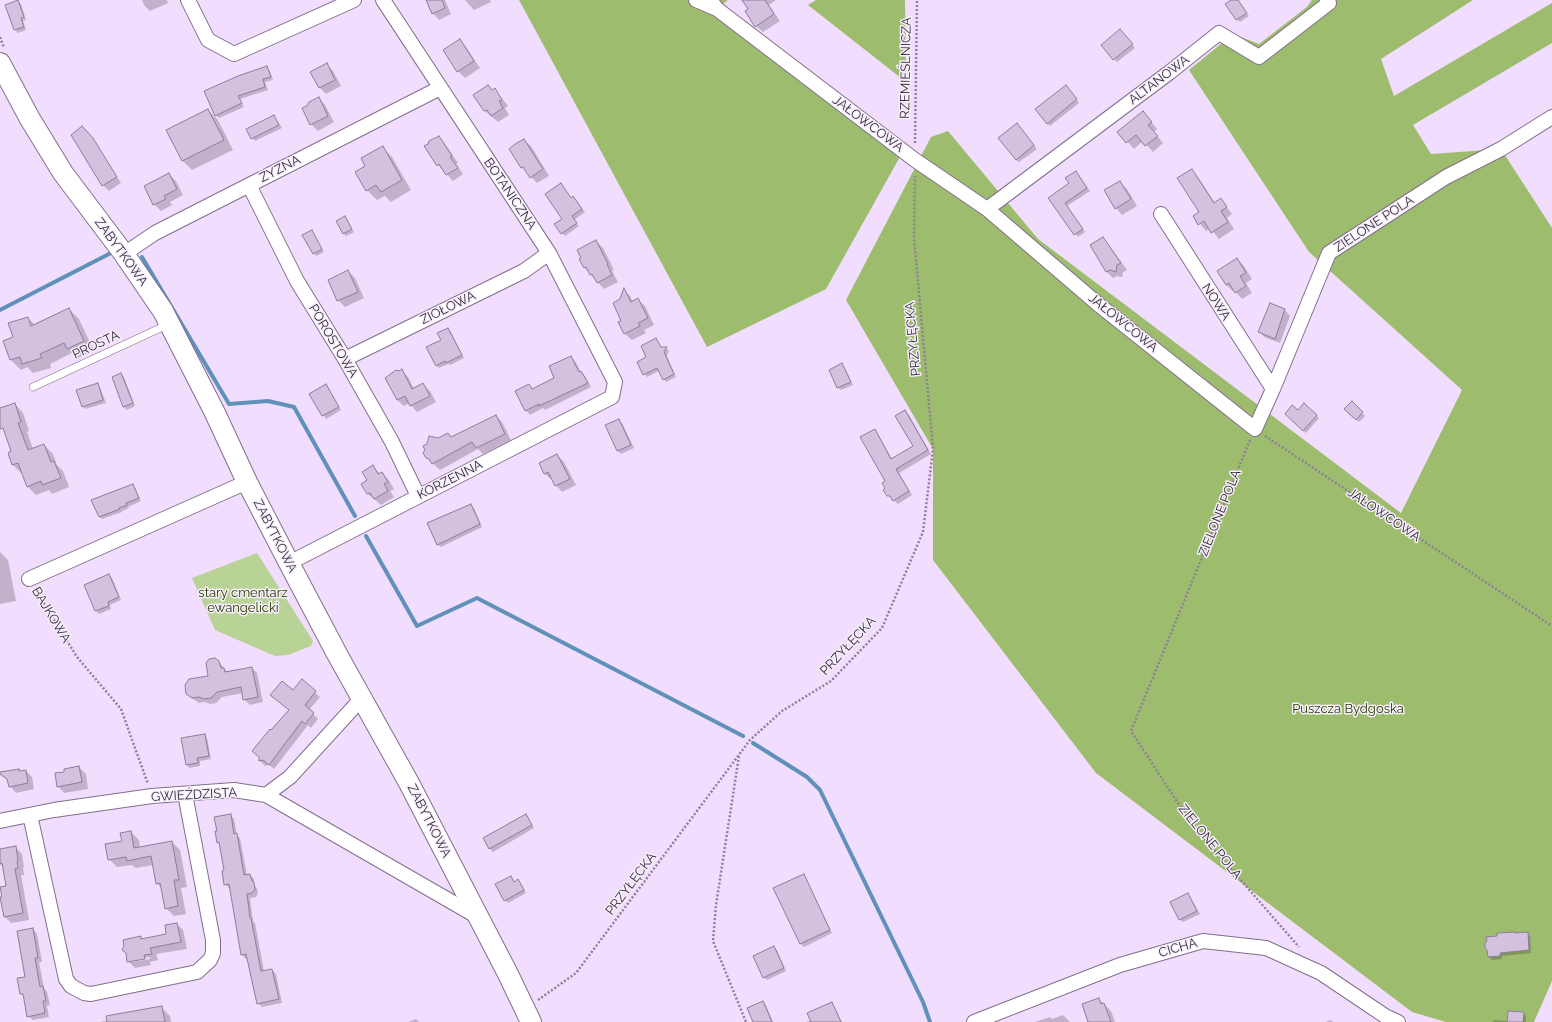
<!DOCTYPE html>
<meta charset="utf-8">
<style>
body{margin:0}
canvas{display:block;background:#f1ddfd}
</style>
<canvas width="1552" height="1022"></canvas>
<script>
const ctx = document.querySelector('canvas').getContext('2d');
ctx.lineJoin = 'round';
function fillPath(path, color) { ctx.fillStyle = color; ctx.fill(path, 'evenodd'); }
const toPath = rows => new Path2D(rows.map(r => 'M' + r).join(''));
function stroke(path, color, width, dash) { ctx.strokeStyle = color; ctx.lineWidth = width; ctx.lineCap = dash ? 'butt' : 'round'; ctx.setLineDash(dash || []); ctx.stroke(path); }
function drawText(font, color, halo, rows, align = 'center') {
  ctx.font = font + ' Raleway,sans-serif'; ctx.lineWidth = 3; ctx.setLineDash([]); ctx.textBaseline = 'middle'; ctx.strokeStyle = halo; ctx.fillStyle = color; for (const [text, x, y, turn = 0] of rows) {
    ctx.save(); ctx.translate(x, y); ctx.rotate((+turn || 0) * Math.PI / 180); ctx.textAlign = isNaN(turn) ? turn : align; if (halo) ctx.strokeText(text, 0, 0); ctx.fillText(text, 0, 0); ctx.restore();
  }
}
fillPath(toPath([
 [257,553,313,641,311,646,288,655,275,656,215,630,192,578]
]), '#b9d296');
fillPath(toPath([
 [519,0,728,0,717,9,901,155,826,289,707,347],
 [816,0,905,0,906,82,808,5],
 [1312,0,1473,0,1381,59,1394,96,1552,3,1552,43,1413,125,1431,154,1501,149,1552,228,1552,981,1534,1022,1446,1022,1412,1012,1096,773,933,560,933,449,846,300,931,137,948,131,1038,239,1401,513,1462,390,1309,252,1189,70,1233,34,1259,44,1307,7]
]), '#9ebc6e');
fillPath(toPath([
 [142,0,167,0,168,3,150,11,144,5],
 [427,0,445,0,451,14,439,20,433,13],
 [465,0,490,0,491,2,474,10],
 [748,0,776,0,769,5,780,21,763,32,756,26,750,9],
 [1233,0,1238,0,1249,16,1240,22,1237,19],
 [18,1,21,4,26,20,23,21,26,30,18,33,15,30,7,5],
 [1123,33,1135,48,1117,62,1102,45],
 [460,41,466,47,480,68,465,78,458,71,444,51],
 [326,64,333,71,341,86,326,94,320,88],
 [267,68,270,71,273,80,265,82,268,90,240,99,244,107,219,118,216,115],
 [1069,89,1079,103,1050,126,1047,123],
 [495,90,508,106,505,108,509,115,498,122,485,111,474,95],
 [319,98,325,105,334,122,318,131,311,124,308,106],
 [208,110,218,120,233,150,192,170,182,160],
 [274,116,282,128,255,141,252,138],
 [1149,119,1157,129,1154,132,1163,143,1153,152,1143,141,1134,149,1119,132],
 [82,127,88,132,121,183,109,191,103,185],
 [1020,127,1037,149,1019,162,1016,160],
 [439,137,445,144,458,163,456,164,463,174,453,181,438,165],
 [524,140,531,146,549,176,537,183,522,167],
 [382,147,392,157,411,190,391,202,385,196,377,200,367,190,367,166],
 [1192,170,1198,177,1215,203,1221,200,1232,214,1227,218,1234,229,1219,239,1210,228,1206,231,1194,216,1200,212],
 [1076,172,1090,191,1067,206,1085,232,1078,237,1050,198,1070,183],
 [169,174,176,181,183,195,170,202,172,205,161,211,154,204],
 [1120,182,1127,189,1137,206,1122,215,1116,208,1106,191],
 [573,197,585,212,574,220,579,226,565,236,562,233,571,198],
 [345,217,354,232,346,236,343,233],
 [311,231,324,252,316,256,314,253],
 [1103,238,1109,245,1127,270,1123,272,1122,277,1117,276,1113,278,1107,272,1091,246],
 [596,241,603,248,614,270,612,271,618,282,604,289,585,268,581,259],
 [1237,259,1244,266,1252,279,1246,283,1252,293,1242,299,1234,290,1233,291,1226,285],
 [348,271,355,278,364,298,345,307,338,300],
 [624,290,630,296,633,302,638,300,645,306,654,325,644,330,646,333,632,340,625,334,620,323,623,321,621,300],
 [1270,304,1285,310,1290,316,1280,343,1264,337,1259,331],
 [69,309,79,319,94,351,77,358,72,353,50,364,51,368,33,373,27,367,21,370,11,360,15,338,28,318,35,325],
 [448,329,451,332,464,358,450,365,448,364,439,368,436,365,442,341],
 [656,339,662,348,666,348,669,351,667,356,676,377,666,382,659,371,647,377,638,363,648,358],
 [571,357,575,361,581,372,585,376,591,387,545,410,543,408,530,415,526,410,516,392,529,385,533,389,556,378],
 [842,365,845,368,853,385,841,390,838,388],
 [402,371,408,377,414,389,423,384,430,391,436,402,417,412,409,403,404,406,397,400,399,372],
 [121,374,124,377,135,406,127,410,124,407,113,377],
 [97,384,100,387,106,403,85,409,83,406],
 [326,386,341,410,326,419,310,395],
 [1352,402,1365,416,1359,422,1345,409],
 [15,404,23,413,29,431,27,432,33,449,44,445,53,454,57,465,63,471,69,487,52,494,49,490,36,495,27,486,22,474,13,465,9,453,13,452,6,432,2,428,0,422,0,409],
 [905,412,909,415,931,454,899,473,912,495,898,504,888,495,886,481,875,430,878,434,892,459,914,447],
 [1298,412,1316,415,1319,418,1306,433,1286,414],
 [496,416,502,422,511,440,483,454,478,449,440,470,427,458,438,439,452,438],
 [619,420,622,423,634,448,621,454,618,451,606,426],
 [557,455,564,462,576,485,562,492,556,485,553,480,552,480,545,474,540,463],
 [373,466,380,474,382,473,388,479,394,489,390,491,394,497,381,505,368,494,368,481],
 [133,485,135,488,141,501,128,507,129,508,122,511,122,512,102,519,99,516],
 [471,505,474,508,482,527,441,547,438,545],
 [0,552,8,560,16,601,0,604],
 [109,575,112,578,121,600,110,605,111,609,99,614,96,611,85,585],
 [219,662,228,673,252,668,257,673,263,702,250,705,244,699,243,693,222,697,216,703,210,704,205,702,199,703,193,699,187,693,209,677],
 [302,681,320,697,309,710,318,719,311,728,308,725,274,769,269,765,265,766,260,761,272,732,290,710,293,691],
 [204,735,207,738,211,759,200,761,200,766,189,768,187,765,182,739],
 [79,767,86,774,88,789,64,793,58,786],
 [19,770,20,772,26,771,32,777,34,789,16,793,10,786,8,781,0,773],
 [230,815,234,819,237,835,240,838,247,875,250,875,254,879,255,886,257,888,258,893,256,897,250,898,253,921,255,923,264,971,272,970,276,974,282,1003,262,1007,258,1003,248,958,246,959,242,955,231,888,229,888,225,884,225,871,220,845,218,842,218,831],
 [528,818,534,828,493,852,490,849,485,838],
 [131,832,139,840,140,848,172,842,180,850,187,887,181,888,186,914,174,916,166,908,162,889,157,883,153,865,136,868,132,865,117,867,109,859],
 [15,847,22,854,24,867,23,867,24,875,21,875,29,920,11,923,5,917,3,898,7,887,4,867,0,864,0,850],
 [803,875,806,878,832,933,804,947,801,944,775,888],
 [510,878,514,883,518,881,521,884,526,893,508,903,505,900],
 [1188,894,1200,914,1183,922,1180,919],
 [177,924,183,930,187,949,156,954,158,960,150,962,151,965,135,968,128,961,127,954,123,950,141,937,143,940,167,935],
 [150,957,150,959,132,962,132,960],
 [33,929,37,934,42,962,39,962,44,988,47,992,50,1005,47,1006,49,1017,33,1020,28,1016,25,997,21,994,26,977],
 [1527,933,1530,936,1531,953,1502,956,1502,959,1492,960,1489,957,1488,942],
 [774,948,777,950,786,971,767,980,764,977],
 [1099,999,1111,1011,1115,1022,1089,1022],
 [763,1002,766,1005,773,1022,754,1022],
 [831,1003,834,1006,842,1022,806,1022,811,1020],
 [161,1007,170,1016,171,1022,100,1022,124,1017],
 [1523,1013,1526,1016,1526,1022,1493,1022,1494,1020,1508,1021],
 [1063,1015,1070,1022,1035,1022,1050,1017,1052,1019],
 [416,1019,419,1022,408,1022],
 [1331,1020,1333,1022,1325,1022]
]), '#0003');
stroke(toPath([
 [142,257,229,404,268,401,294,407,355,516],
 [0,310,109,254],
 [366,536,417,626,477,598,743,736],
 [753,743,807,777,820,790,923,1002,930,1022]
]), '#6091bb', 4);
const building = toPath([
 [18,0,24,17,21,18,24,27,14,30,5,5,18,0],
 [426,0,442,0,445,8,432,14,426,0],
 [742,0,765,0,774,14,755,27,745,11,748,9,742,0],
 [1231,0,1238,0,1247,13,1236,20,1225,4,1231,0],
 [1120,29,1133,44,1113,60,1101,45,1120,29],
 [460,39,474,61,457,72,443,50,460,39],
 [327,63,335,80,319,88,310,72,327,63],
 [267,66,271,77,263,79,265,87,238,96,242,103,215,116,204,91,238,76,267,66],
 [488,85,492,90,495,88,502,100,499,101,503,108,491,116,487,110,484,111,473,95,488,85],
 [1066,85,1077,99,1047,124,1035,109,1066,85],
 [319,97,328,116,310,125,302,108,307,106,309,102,319,97],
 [208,109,224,140,182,161,166,130,208,109],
 [1143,111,1152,122,1148,125,1158,136,1145,146,1136,135,1126,143,1117,132,1143,111],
 [274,115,279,125,251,139,246,129,274,115],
 [1017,123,1034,145,1016,160,998,138,1017,123],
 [82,126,93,138,117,177,102,186,71,135,82,126],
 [439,136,452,156,450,157,458,168,446,175,439,164,437,166,424,146,428,144,429,141,439,136],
 [524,139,543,169,530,178,523,167,521,168,509,149,515,144,524,139],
 [383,146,402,180,381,192,376,185,366,191,355,172,365,166,361,158,383,146],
 [1192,169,1214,203,1221,198,1227,207,1221,211,1228,222,1211,233,1204,221,1198,225,1193,216,1199,212,1177,178,1192,169],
 [1076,171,1087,188,1065,203,1083,229,1074,235,1048,198,1069,183,1065,178,1076,171],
 [169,173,177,189,164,196,166,199,153,205,144,186,169,173],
 [1120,181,1131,199,1115,209,1104,190,1120,181],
 [561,183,571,198,573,196,582,209,572,216,577,223,561,234,554,224,562,219,545,194,561,183],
 [345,216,352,229,343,234,336,221,345,216],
 [312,230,322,249,313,254,302,235,312,230],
 [1103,237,1121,263,1117,265,1116,272,1110,270,1106,272,1090,245,1103,237],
 [596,240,608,264,607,264,612,275,597,283,592,274,590,275,586,267,584,268,579,259,581,258,577,250,596,240],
 [1237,258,1246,273,1240,276,1246,286,1235,293,1229,283,1226,285,1217,271,1237,258],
 [348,270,358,292,337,301,328,280,348,270],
 [624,288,631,302,638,298,648,318,638,323,640,326,624,334,618,322,621,321,613,303,620,299,624,288],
 [1270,303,1285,309,1275,339,1258,332,1270,303],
 [69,308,84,341,67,349,64,343,40,354,42,358,22,364,20,357,10,360,3,341,13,337,8,323,28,317,31,326,69,308],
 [448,328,462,355,446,363,445,361,436,366,426,347,441,340,437,333,448,328],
 [656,338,661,347,667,347,664,352,674,374,663,380,657,368,643,375,637,362,646,357,641,346,656,338],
 [571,356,579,372,581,371,588,383,539,406,539,404,525,411,515,391,529,384,532,389,554,378,549,366,571,356],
 [842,363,851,382,837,388,829,370,842,363],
 [402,369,412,389,423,383,430,396,410,406,405,396,397,400,385,378,396,370,399,371,402,369],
 [121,373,133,403,123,407,112,377,121,373],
 [98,383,103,400,82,407,76,390,98,383],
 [326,384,339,407,322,416,309,394,326,384],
 [1352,401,1363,412,1356,420,1344,409,1352,401],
 [15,403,21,422,18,423,28,450,44,444,51,462,54,461,61,478,42,485,41,481,27,487,18,463,12,465,8,453,11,451,3,428,0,429,0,408,15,403],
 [1304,403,1317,415,1303,431,1285,414,1292,405,1298,410,1304,403],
 [905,410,928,450,896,469,909,491,893,501,890,496,887,496,883,490,885,488,882,483,885,481,860,437,875,429,891,459,913,446,895,416,905,410],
 [496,415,505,434,476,448,472,442,432,464,429,459,426,458,423,453,425,450,423,446,427,444,429,436,438,438,448,433,451,437,496,415],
 [619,419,631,445,617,451,605,425,619,419],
 [557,454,570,479,555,486,548,472,544,474,539,463,557,454],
 [373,465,378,474,382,472,388,482,384,484,388,491,374,499,370,493,367,494,361,484,367,480,362,472,373,465],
 [133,484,139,498,126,503,127,505,119,508,120,509,99,517,91,500,133,484],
 [471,504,480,524,437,545,427,523,471,504],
 [109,574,119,597,108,602,109,606,95,611,84,585,109,574],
 [215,658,219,661,221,668,224,668,225,672,252,667,258,697,243,700,241,687,217,692,211,698,204,699,199,697,192,698,186,694,185,685,189,679,208,676,206,663,209,659,215,658],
 [302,679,316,691,305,705,314,713,305,724,302,721,269,765,263,760,259,761,259,757,252,751,270,729,271,730,289,710,270,695,282,681,293,690,302,679],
 [205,734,209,756,197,758,198,763,186,765,181,738,205,734],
 [79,766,82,782,57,787,55,773,64,772,64,769,79,766],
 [19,769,19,771,26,770,28,783,9,787,7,779,0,774,0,772,19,769],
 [231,814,234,834,237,833,244,875,250,874,252,881,254,883,255,889,252,893,247,894,250,918,251,918,261,971,272,969,279,999,257,1004,246,954,241,955,229,884,224,885,222,871,224,870,219,842,217,843,215,831,217,831,214,817,231,814],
 [526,814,532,825,489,849,483,838,526,814],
 [131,831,134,848,172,841,179,880,174,880,178,906,165,909,160,883,156,884,151,856,127,861,126,857,108,860,105,844,122,841,120,833,131,831],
 [16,846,18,860,17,861,18,868,15,869,23,913,4,917,0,897,2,897,0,887,6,886,2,863,0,864,0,849,16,846],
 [804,874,830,930,800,944,773,888,804,874],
 [511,876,514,882,518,879,524,890,504,901,495,884,511,876],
 [1188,893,1197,911,1179,920,1170,902,1188,893],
 [177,923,181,942,150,948,152,954,144,955,145,959,127,962,126,953,122,950,124,946,123,940,141,936,141,939,166,934,165,925,177,923],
 [33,928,38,958,35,958,40,987,43,986,46,1001,43,1001,45,1013,27,1017,23,994,20,994,17,978,25,977,17,931,33,928],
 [1515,932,1515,933,1528,932,1529,950,1500,953,1500,956,1488,957,1487,950,1485,948,1485,943,1487,941,1486,937,1497,936,1497,933,1515,932],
 [774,946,784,968,763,978,753,956,774,946],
 [1099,998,1101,1004,1104,1003,1111,1022,1088,1022,1082,1004,1099,998],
 [763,1001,772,1022,753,1022,747,1008,763,1001],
 [832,1002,841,1022,811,1022,807,1013,832,1002],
 [162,1006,165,1022,107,1022,106,1016,162,1006],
 [1508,1011,1524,1012,1523,1022,1507,1022,1508,1011]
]);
fillPath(building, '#d4c1e0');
stroke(building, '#8e7c98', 1);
const lane = toPath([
 [33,387,169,324]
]);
const street = toPath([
 [188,0,208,40,234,54,354,0],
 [696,0,717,9],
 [710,0,717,9,915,160,987,209,1099,305,1255,429,1273,389,1329,253,1446,177,1501,149,1552,117],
 [249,185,297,281,345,359,392,442,418,496],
 [987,209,1170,72,1219,33,1259,57,1329,3,1327,0],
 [1161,214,1273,389],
 [124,254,155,233,440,88],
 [345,359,524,271,549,253],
 [289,563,612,397,615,382,549,253,383,0],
 [29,579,247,482],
 [266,795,290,777,362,698],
 [30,815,66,979,71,986,84,993,91,994,197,972,210,960,213,953,213,940,185,794],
 [0,821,54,810,152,796,234,790,266,795,478,917],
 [974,1022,1120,965,1203,941,1266,948,1321,973,1385,1016,1398,1022]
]);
const secondary = toPath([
 [0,63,30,119,63,173,124,254,163,311,215,413,247,482,289,563,337,654,409,783,508,974,531,1022]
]);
stroke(lane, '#826f8c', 8);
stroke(street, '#826f8c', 16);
stroke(secondary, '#826f8c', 22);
stroke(toPath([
 [0,37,4,48],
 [915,143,917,0],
 [1265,436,1552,626],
 [1250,440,1131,731,1191,823,1299,947],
 [35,589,77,657,121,709,148,784],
 [739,756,716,905,713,941,746,1022],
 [538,1000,576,973,750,740,782,711,831,681,882,628,923,532,933,449,914,237,915,176]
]), '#8e8096', 2.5, [2, 2]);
stroke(lane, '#fff', 7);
stroke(street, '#fff', 14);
stroke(secondary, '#fff', 20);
drawText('13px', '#332b37', '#f8effc', [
 ["RZEMIEŚLNICZA",906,68,-89],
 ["ALTANOWA",1159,80,-37],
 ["JAŁOWCOWA",868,124,37],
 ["ŻYZNA",280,169,-27],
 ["BOTANICZNA",510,194,56],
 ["ZIELONE POLA",1374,224,-33],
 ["ZABYTKOWA",121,252,54],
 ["NOWA",1216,302,57],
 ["ZIOŁOWA",448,308,-26],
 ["JAŁOWCOWA",1123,323,39],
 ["PRZYŁĘCKA",913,339,-95],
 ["POROSTOWA",333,341,59],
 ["PROSTA",96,345,-25],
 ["KORZENNA",450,480,-27],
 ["ZIELONE POLA",1220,513,-68],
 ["JAŁOWCOWA",1384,515,34],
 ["ZABYTKOWA",275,536,63],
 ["BAJKOWA",51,615,59],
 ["PRZYŁĘCKA",848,646,-47],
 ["GWIEŹDZISTA",194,795,-3],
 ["ZABYTKOWA",429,821,63],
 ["ZIELONE POLA",1210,842,51],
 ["PRZYŁĘCKA",631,884,-53],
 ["CICHA",1178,948,-16]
]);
drawText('13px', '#283a00', '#f8effc', [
 ["stary cmentarz",243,593],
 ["ewangelicki",243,608],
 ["Puszcza Bydgoska",1348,709]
]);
</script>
